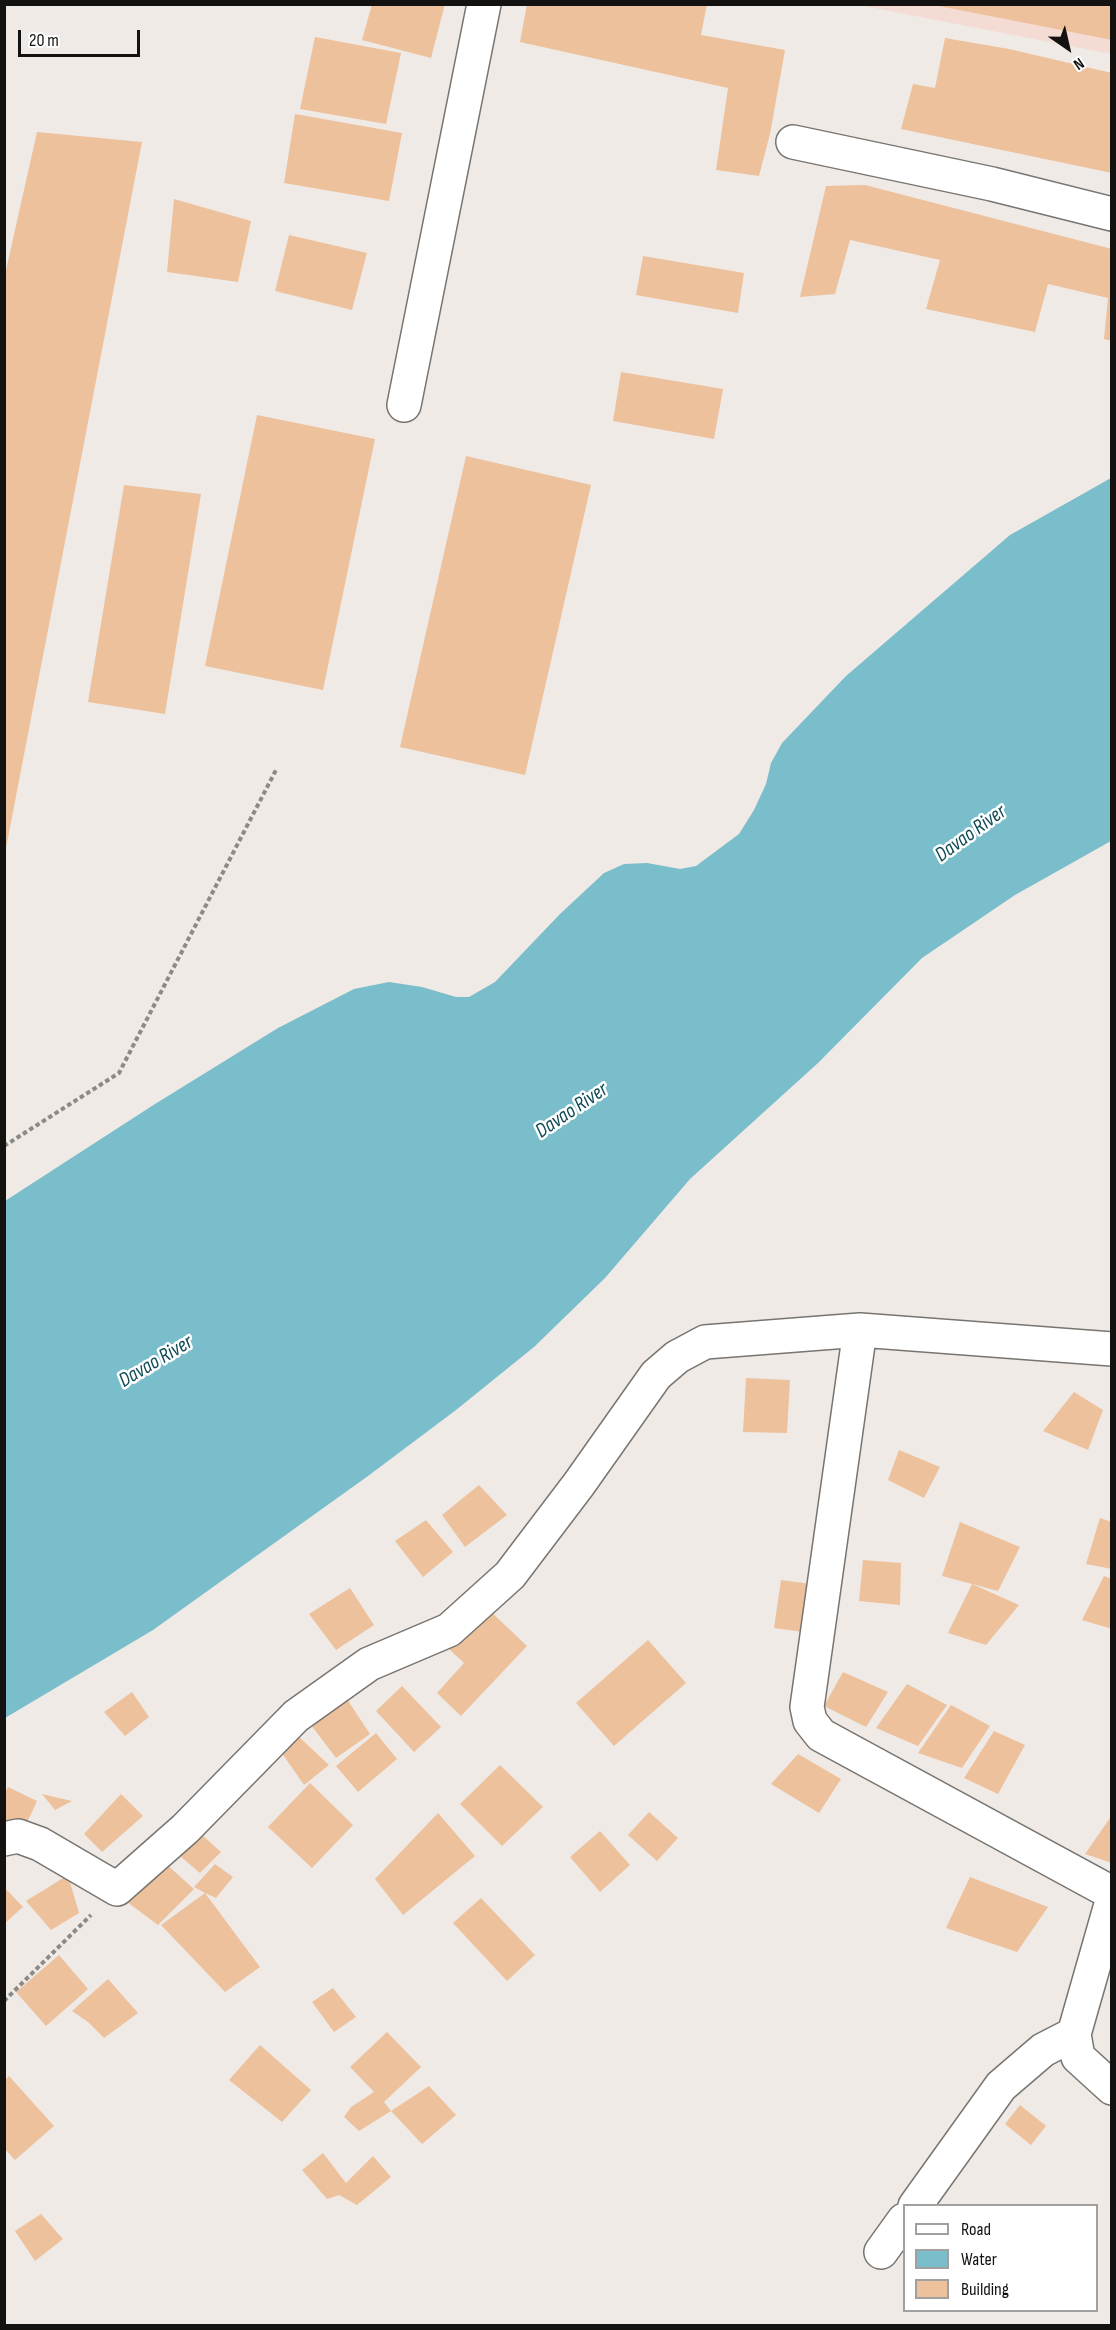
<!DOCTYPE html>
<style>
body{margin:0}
#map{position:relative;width:1116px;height:2330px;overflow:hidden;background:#efeae6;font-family:"Sofia Sans Condensed",sans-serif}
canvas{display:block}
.frame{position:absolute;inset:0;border:6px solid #131210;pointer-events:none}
.legend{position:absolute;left:903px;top:2204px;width:195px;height:108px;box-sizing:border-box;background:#fff;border:2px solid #a1a09f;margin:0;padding:8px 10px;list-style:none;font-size:18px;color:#131210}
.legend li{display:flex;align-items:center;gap:12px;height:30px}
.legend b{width:30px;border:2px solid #a1a09f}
.north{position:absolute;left:1038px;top:18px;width:60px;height:60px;-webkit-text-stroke:4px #fff;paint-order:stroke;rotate:146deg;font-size:16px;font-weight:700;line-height:24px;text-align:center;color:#131210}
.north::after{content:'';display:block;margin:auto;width:21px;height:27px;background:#131210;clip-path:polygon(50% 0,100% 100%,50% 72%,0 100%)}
.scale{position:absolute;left:18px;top:30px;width:122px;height:27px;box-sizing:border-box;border:3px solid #131210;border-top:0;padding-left:8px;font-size:18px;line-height:21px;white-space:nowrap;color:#131210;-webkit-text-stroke:4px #fff;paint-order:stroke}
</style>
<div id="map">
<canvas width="1116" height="2330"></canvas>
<div class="frame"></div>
<ul class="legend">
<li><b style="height:8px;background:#fff"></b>Road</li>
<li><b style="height:16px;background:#7abdcb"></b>Water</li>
<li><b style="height:16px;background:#edc19c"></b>Building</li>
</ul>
<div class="north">N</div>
<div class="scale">20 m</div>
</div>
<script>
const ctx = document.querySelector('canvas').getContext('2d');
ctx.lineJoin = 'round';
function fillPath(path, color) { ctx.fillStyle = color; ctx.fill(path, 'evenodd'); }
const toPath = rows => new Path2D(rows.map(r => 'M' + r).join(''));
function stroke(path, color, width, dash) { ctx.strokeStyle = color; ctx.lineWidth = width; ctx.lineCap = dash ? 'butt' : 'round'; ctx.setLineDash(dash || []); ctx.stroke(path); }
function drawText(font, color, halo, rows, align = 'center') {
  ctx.font = font + ' "Sofia Sans Condensed",sans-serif'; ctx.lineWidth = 5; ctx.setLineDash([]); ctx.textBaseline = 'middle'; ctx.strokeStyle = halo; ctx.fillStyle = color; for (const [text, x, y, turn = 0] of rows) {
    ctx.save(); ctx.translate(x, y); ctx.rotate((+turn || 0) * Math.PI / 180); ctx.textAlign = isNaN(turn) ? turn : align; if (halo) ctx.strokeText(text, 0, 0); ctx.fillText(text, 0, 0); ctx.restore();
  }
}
fillPath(toPath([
 [859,5,1111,5,1111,54]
]), '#f4dbd3');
fillPath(toPath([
 [1111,478,1111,841,1015,895,922,958,818,1063,690,1179,605,1278,534,1347,456,1410,368,1476,153,1630,5,1718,5,1201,155,1104,278,1028,354,989,389,982,422,987,456,997,469,997,495,982,560,914,604,873,624,864,647,863,680,869,696,866,739,834,754,810,766,784,771,763,782,743,846,676,1010,535]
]), '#7abdcb');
fillPath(toPath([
 [372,4,445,4,431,58,362,40],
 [527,4,707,4,701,35,785,50,770,134,759,176,716,170,728,88,520,42],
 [940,4,1112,4,1112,40,939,6],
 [315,37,401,53,386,124,300,109],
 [945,38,1009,49,1112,73,1112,173,901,129,913,84,935,88],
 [295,114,402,133,389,201,284,183],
 [37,132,142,142,6,848,4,279],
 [865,185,1112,249,1112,341,1104,339,1108,298,1048,284,1035,332,926,309,940,260,850,240,835,294,800,297,826,186],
 [174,199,251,221,238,282,167,272],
 [289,235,367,253,352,310,275,291],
 [643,256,744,273,738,313,636,295],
 [621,372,723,389,714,439,613,421],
 [257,415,375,439,323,690,205,666],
 [466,456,591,485,525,775,400,747],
 [124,485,201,494,165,714,88,702],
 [746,1378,790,1380,787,1433,743,1432],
 [1074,1392,1103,1410,1088,1450,1043,1431],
 [899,1450,940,1467,924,1498,888,1480],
 [479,1485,507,1515,465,1547,442,1515],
 [1100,1518,1112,1522,1112,1569,1086,1564],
 [426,1520,453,1552,423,1577,395,1541],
 [960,1522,1020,1547,998,1591,972,1584,1019,1605,986,1645,948,1633,972,1584,942,1576],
 [863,1560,901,1563,900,1605,859,1601],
 [1104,1576,1112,1579,1112,1629,1082,1620],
 [781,1580,818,1585,811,1633,774,1628],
 [350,1588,374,1625,336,1650,309,1614],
 [486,1607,527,1646,461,1716,437,1693,464,1663,448,1648],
 [648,1640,686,1683,614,1746,576,1703],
 [843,1672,888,1692,866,1727,824,1706],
 [907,1684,947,1705,918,1746,876,1728],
 [402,1686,441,1727,414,1752,376,1711],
 [132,1692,149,1717,125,1736,104,1712],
 [345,1696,370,1734,336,1758,311,1725],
 [951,1705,990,1726,962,1768,918,1753],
 [994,1731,1025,1745,998,1794,964,1778],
 [376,1733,397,1759,358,1792,336,1766],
 [297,1735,329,1765,304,1785,279,1749],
 [798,1754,841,1779,819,1813,771,1784],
 [500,1765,543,1807,502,1846,460,1804],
 [310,1783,353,1825,312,1868,268,1827],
 [8,1787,37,1801,24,1829,4,1819,4,1794],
 [42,1794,72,1801,55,1810],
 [121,1794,143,1816,102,1852,84,1834],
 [649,1812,678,1838,657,1861,628,1835],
 [438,1813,475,1856,403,1915,375,1879],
 [1112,1815,1112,1863,1085,1854],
 [600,1831,630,1865,600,1892,570,1857],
 [201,1834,221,1852,200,1873,181,1857],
 [165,1863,194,1889,158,1925,127,1902],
 [215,1864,233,1877,216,1898,205,1893,260,1967,225,1992,161,1925,205,1893,194,1887],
 [68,1875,79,1913,51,1930,26,1901],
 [970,1877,1048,1907,1017,1952,946,1928],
 [4,1887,23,1907,4,1924],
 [481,1898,535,1955,507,1981,453,1923],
 [59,1955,88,1989,46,2026,16,1992],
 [108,1979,138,2013,104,2038,88,2022,72,2011],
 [333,1988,356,2017,334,2032,312,2002],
 [387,2032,421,2067,384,2102,391,2111,359,2131,344,2117,351,2107,374,2092,350,2067],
 [260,2045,311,2090,282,2122,229,2080],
 [9,2076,54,2126,15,2160,4,2148,4,2081],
 [429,2086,456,2115,422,2144,391,2111],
 [1020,2105,1046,2126,1031,2145,1005,2124],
 [323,2153,346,2183,373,2156,391,2177,357,2205,339,2195,327,2199,302,2170],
 [41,2214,63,2239,35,2261,15,2231]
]), '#edc19c');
const minor = toPath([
 [793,142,992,184,1112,214],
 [404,405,484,4],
 [860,1330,807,1707,810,1721,821,1735,1112,1893],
 [4,1839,18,1836,40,1844,117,1889,185,1829,296,1716,369,1664,449,1630,510,1575,579,1484,656,1375,677,1357,705,1342,860,1330,1112,1349],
 [1112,1901,1074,2034,1078,2057,1112,2088],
 [915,2206,1001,2086,1043,2050,1074,2034],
 [881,2252,904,2220]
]);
stroke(minor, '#787470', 36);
stroke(toPath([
 [4,1146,119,1073,276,770],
 [4,2001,91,1915]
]), '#8c8986', 4, [4.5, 3]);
stroke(minor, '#fff', 33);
drawText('italic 21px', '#104b56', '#fff', [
 ["Davao River",971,834,-36],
 ["Davao River",572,1111,-34],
 ["Davao River",156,1362,-31]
]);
</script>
